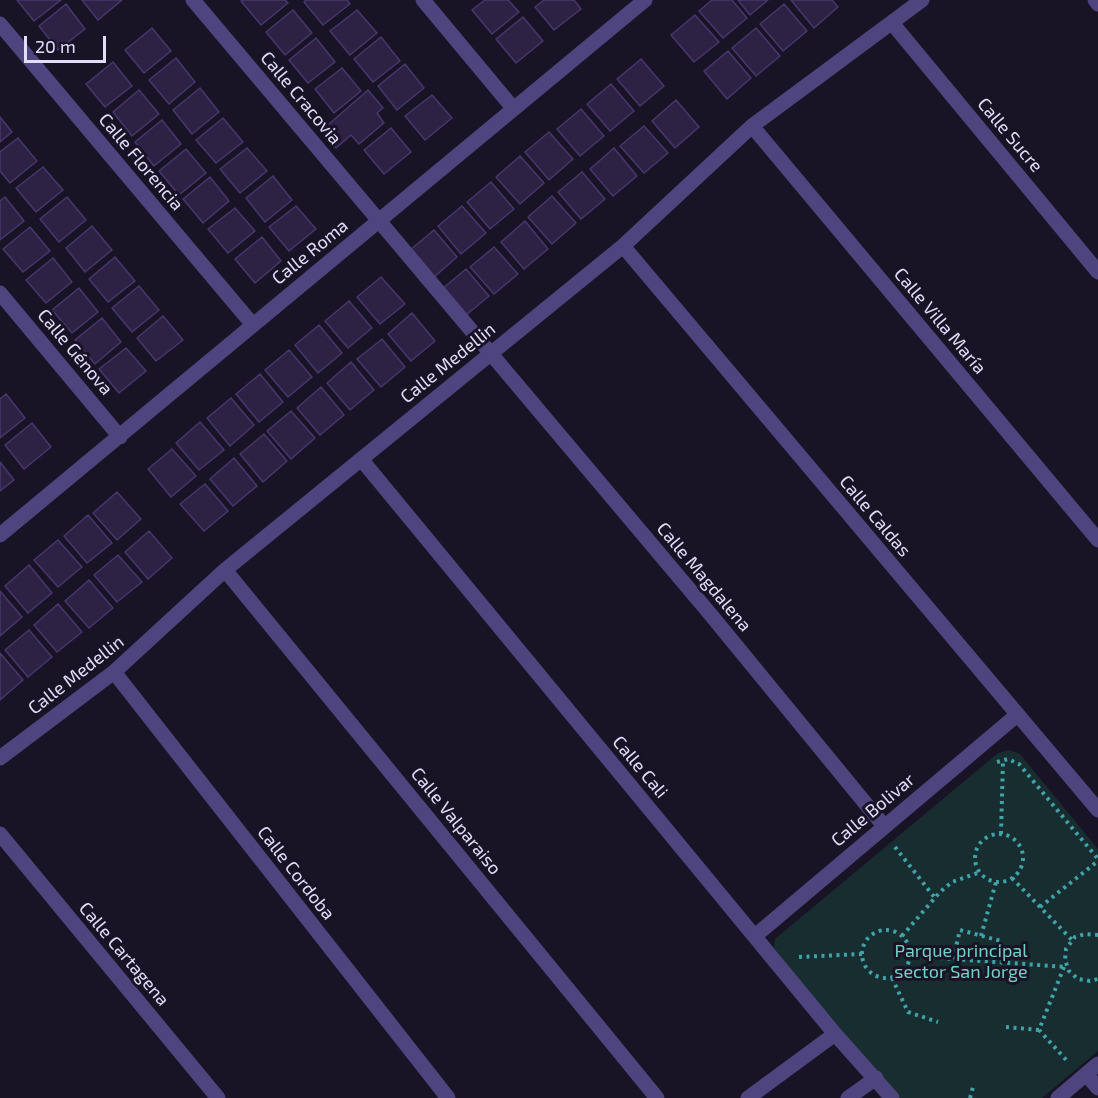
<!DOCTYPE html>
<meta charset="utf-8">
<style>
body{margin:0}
#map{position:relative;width:1098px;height:1098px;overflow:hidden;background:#191326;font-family:"Exo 2",sans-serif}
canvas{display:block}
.scale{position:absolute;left:24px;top:36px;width:82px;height:27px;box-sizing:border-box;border:3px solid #e4ddfa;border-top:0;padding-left:8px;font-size:18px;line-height:21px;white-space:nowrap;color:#e4ddfa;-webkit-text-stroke:4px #191326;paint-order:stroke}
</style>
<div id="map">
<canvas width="1098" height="1098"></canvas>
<div class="scale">20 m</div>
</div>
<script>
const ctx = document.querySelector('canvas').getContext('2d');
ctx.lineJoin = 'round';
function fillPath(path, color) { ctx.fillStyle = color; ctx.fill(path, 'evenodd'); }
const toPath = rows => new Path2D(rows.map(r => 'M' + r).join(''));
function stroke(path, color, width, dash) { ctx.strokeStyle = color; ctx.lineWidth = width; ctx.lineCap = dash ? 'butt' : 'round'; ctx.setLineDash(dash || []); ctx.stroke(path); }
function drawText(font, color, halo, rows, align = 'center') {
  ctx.font = font + ' "Exo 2",sans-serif'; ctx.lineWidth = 6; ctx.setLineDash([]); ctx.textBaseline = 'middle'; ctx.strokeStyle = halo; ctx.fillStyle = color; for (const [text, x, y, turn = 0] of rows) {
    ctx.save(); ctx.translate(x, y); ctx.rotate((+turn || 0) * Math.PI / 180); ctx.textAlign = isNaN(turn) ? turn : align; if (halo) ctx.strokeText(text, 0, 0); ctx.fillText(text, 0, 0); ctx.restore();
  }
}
fillPath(toPath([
 [1009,750,1020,754,1098,849,1098,1051,1042,1098,894,1098,774,948,775,939,998,753]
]), '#172d2f');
const building = toPath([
 [17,0,61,0,34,21,17,0],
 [82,0,122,0,98,20,82,0],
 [243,0,285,0,288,3,261,25,241,1,243,0],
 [306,0,347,0,350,4,323,25,304,2,306,0],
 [485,0,508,0,519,12,492,34,472,10,485,0],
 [544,0,574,0,581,9,554,30,535,7,544,0],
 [712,0,732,0,747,18,723,38,699,11,712,0],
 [738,0,768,0,750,15,738,0],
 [791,0,832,0,838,7,814,28,791,0],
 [66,4,85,29,58,50,39,26,66,4],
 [784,4,807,31,783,51,760,24,784,4],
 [293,10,312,33,285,55,266,32,293,10],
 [357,10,377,33,350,55,330,31,357,10],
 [695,15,719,42,694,62,671,35,695,15],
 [523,17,543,41,516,63,496,39,523,17],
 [152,28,171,51,144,73,125,50,152,28],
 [756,28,780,56,756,76,732,48,756,28],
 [381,37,400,61,373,82,354,59,381,37],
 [316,38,335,62,308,83,289,60,316,38],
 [728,51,751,78,727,99,704,71,728,51],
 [176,58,195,82,169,104,149,80,176,58],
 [641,59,664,86,640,106,617,79,641,59],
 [113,62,132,86,105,107,86,84,113,62],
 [405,64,424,88,397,110,378,86,405,64],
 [342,68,361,91,334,113,315,89,342,68],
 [611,84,634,111,610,131,587,104,611,84],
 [200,88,219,112,192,134,173,110,200,88],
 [139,90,159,114,132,136,113,112,139,90],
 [368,90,383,108,377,113,384,123,359,144,351,135,336,148,321,131,368,90],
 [432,95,452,118,425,140,405,116,432,95],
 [676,100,699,127,675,148,652,121,676,100],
 [581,109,604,136,580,156,557,129,581,109],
 [0,117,12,132,0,142,0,117],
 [223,118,243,142,216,163,196,140,223,118],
 [162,120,181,144,154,166,135,142,162,120],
 [644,126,668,153,644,173,620,146,644,126],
 [391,128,411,152,384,174,364,150,391,128],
 [549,132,573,159,549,180,525,152,549,132],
 [18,138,37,161,10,183,0,171,0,152,18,138],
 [247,148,267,171,240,193,220,169,247,148],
 [614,148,637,176,613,196,590,169,614,148],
 [186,149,206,173,179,195,159,171,186,149],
 [520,156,544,183,520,204,496,177,520,156],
 [43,167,63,190,36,212,16,188,43,167],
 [582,172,605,199,581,219,558,192,582,172],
 [273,176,292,200,265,222,246,198,273,176],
 [210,177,229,201,203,223,183,199,210,177],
 [491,182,514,209,490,229,467,202,491,182],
 [552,196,576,223,552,244,528,217,552,196],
 [5,197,24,221,0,240,0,201,5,197],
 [67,197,86,220,59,242,40,219,67,197],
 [296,206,316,229,289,251,269,227,296,206],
 [462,206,486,233,461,254,438,226,462,206],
 [235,208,255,231,228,253,208,229,235,208],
 [525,221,548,249,524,269,501,242,525,221],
 [92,226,112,250,85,272,66,248,92,226],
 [30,227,50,251,23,272,3,249,30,227],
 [434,230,457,257,433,278,410,250,434,230],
 [262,237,281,261,255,283,235,259,262,237],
 [494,247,518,274,494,294,470,267,494,247],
 [115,257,135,281,108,302,89,279,115,257],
 [53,258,72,282,46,303,26,280,53,258],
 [466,269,489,296,465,316,442,289,466,269],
 [381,277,405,304,380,324,357,297,381,277],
 [139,286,159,310,132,332,112,308,139,286],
 [79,288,98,312,72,333,52,310,79,288],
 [349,301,372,328,348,348,325,321,349,301],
 [412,313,435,341,411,361,388,334,412,313],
 [163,316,183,340,156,361,137,338,163,316],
 [102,318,121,342,95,364,75,340,102,318],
 [319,325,342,353,318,373,295,345,319,325],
 [382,339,405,367,381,387,357,359,382,339],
 [126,348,146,371,119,393,99,369,126,348],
 [289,350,312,377,288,397,265,370,289,350],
 [351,362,374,390,350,410,327,383,351,362],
 [260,374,283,402,259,422,236,394,260,374],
 [321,387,344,415,320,435,297,408,321,387],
 [6,394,25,418,0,438,0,399,6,394],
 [231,398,254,425,230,446,207,418,231,398],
 [291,411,315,438,291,459,267,431,291,411],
 [200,422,224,450,199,470,176,443,200,422],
 [32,423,51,447,24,469,5,445,32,423],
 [264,434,287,461,263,482,240,454,264,434],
 [172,449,196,476,171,497,148,469,172,449],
 [234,458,257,486,233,506,210,479,234,458],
 [0,462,14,480,0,491,0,462],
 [205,484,228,511,204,531,180,504,205,484],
 [117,492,141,519,117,540,93,513,117,492],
 [88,515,112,543,87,563,64,536,88,515],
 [149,531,172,558,148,579,125,552,149,531],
 [58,540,82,567,58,587,34,560,58,540],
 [118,555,142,582,117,602,94,575,118,555],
 [29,565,52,593,28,613,5,586,29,565],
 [89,580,113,608,89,628,65,601,89,580],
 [0,591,22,617,0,636,0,591],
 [58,604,82,632,57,652,34,625,58,604],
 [29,630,52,657,28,677,5,650,29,630],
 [0,653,23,680,0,700,0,653]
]);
fillPath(building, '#2d2244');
stroke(building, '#48376d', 1.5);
stroke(toPath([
 [997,762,1008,759,1019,764,1098,859],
 '975 858a24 24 0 1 1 48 0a24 24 0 1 1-48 0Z',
 [1001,834,1003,760],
 [895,847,935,898],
 [1012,878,1072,940],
 [1040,907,1098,861],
 '862 954a24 24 0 1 1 48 0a24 24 0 1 1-48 0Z',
 [1098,935,1085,934,1075,937,1066,949,1065,960,1069,971,1078,979,1090,981,1098,979],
 [902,936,940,892,952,882,980,872],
 [981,936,996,882],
 [910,956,1067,967],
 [799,957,862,954],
 [953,959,960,930,1001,941,1002,962],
 [1064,967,1039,1030,1069,1063],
 [892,978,908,1012,938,1022],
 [1006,1027,1039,1030],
 [970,1098,973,1087]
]), '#41a3aa', 4, [3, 4.5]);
stroke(toPath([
 [193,0,711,615,884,826],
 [423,0,513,108],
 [1095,0,1098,4],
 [892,23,1098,272],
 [0,24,253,325],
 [752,126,1098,540],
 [623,246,1098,810],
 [0,293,120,437],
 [361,459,835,1034,892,1098],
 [0,535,645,0],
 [225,570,657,1098],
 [114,672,448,1098],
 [0,758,114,672,225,570,623,246,752,126,922,0],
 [0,834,218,1098],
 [755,936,1017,715],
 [1086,1074,1098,1088],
 [748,1098,835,1034],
 [848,1098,876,1078],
 [1058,1098,1098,1064]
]), '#4e457e', 15);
drawText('18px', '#e4ddfa', '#191326', [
 ["Calle Cracovia",301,98,50],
 ["Calle Sucre",1010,135,50],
 ["Calle Florencia",141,162,50],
 ["Calle Roma",310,252,-39],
 ["Calle Villa María",940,321,50],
 ["Calle Génova",75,352,50],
 ["Calle Medellin",448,363,-39],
 ["Calle Caldas",875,516,50],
 ["Calle Magdalena",704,577,50],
 ["Calle Medellin",76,675,-38],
 ["Calle Cali",640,767,50],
 ["Calle Bolivar",873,810,-40],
 ["Calle Valparaiso",456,821,51],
 ["Calle Cordoba",296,873,52],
 ["Calle Cartagena",124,954,50]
]);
drawText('18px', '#72d1c5', '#191326', [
 ["Parque principal",961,951],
 ["sector San Jorge",961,972]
]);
</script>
